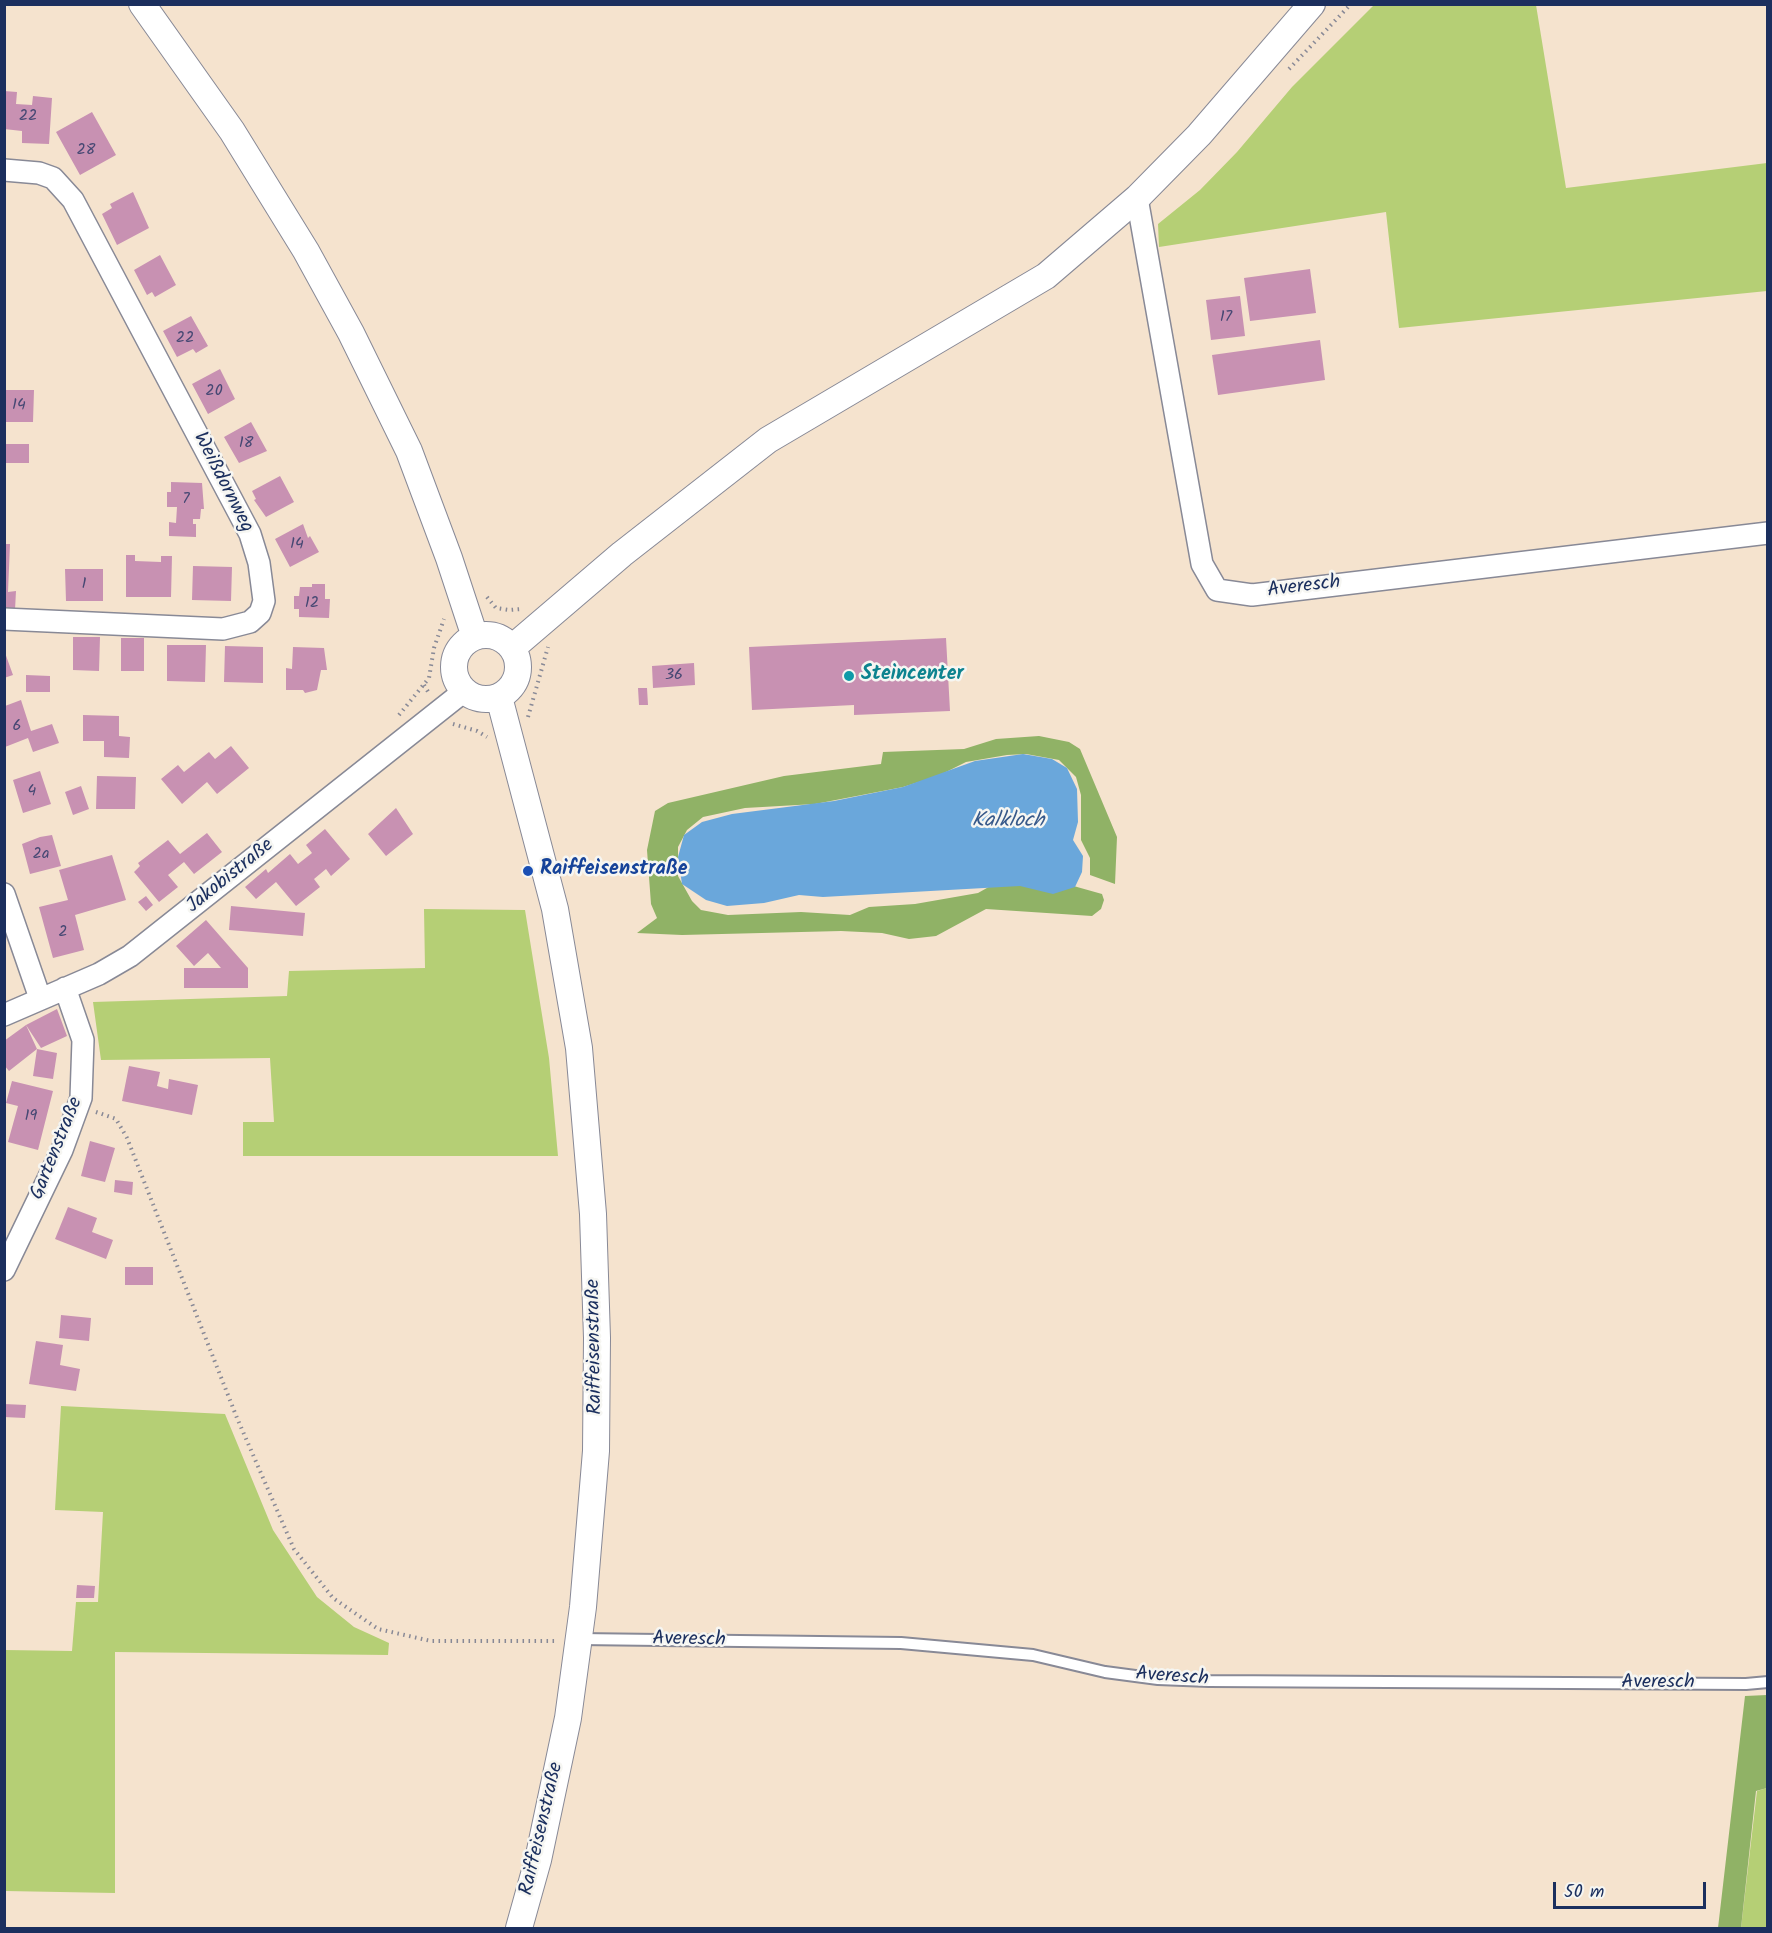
<!DOCTYPE html>
<meta charset="utf-8">
<style>
body{margin:0}
#map{position:relative;width:1772px;height:1933px;overflow:hidden;background:#f5e3ce;font-family:Kalam,sans-serif}
canvas{display:block}
.frame{position:absolute;inset:0;border:6px solid #1b2f5e;pointer-events:none}
.scale{position:absolute;left:1553px;top:1882px;width:153px;height:27px;box-sizing:border-box;border:3px solid #1b2f5e;border-top:0;padding-left:8px;font-size:18px;line-height:21px;white-space:nowrap;color:#1b2f5e;-webkit-text-stroke:4px #f6f6f2;paint-order:stroke}
</style>
<div id="map">
<canvas width="1772" height="1933"></canvas>
<div class="frame"></div>
<div class="scale">50 m</div>
</div>
<script>
const ctx = document.querySelector('canvas').getContext('2d');
ctx.lineJoin = 'round';
function fillPath(path, color) { ctx.fillStyle = color; ctx.fill(path, 'evenodd'); }
const toPath = rows => new Path2D(rows.map(r => 'M' + r).join(''));
function stroke(path, color, width, dash) { ctx.strokeStyle = color; ctx.lineWidth = width; ctx.lineCap = dash ? 'butt' : 'round'; ctx.setLineDash(dash || []); ctx.stroke(path); }
function drawText(font, color, halo, rows, align = 'center') {
  ctx.font = font + ' Kalam,sans-serif'; ctx.lineWidth = 5; ctx.setLineDash([]); ctx.textBaseline = 'middle'; ctx.strokeStyle = halo; ctx.fillStyle = color; for (const [text, x, y, turn = 0] of rows) {
    ctx.save(); ctx.translate(x, y); ctx.rotate((+turn || 0) * Math.PI / 180); ctx.textAlign = isNaN(turn) ? turn : align; if (halo) ctx.strokeText(text, 0, 0); ctx.fillText(text, 0, 0); ctx.restore();
  }
}
fillPath(toPath([
 [1375,4,1536,5,1566,188,1767,163,1767,291,1399,328,1386,212,1159,247,1158,224,1200,190,1237,152,1292,87],
 [424,909,525,910,549,1058,558,1156,243,1156,243,1122,274,1122,270,1058,101,1060,93,1002,287,996,289,971,425,968],
 [61,1406,225,1414,273,1530,317,1597,354,1627,389,1643,388,1655,115,1652,115,1893,5,1891,5,1650,72,1651,76,1602,98,1602,103,1512,55,1510],
 [1767,1788,1767,1928,1741,1928,1757,1791]
]), '#b5cf75');
fillPath(toPath([
 [1039,736,1069,742,1080,749,1117,837,1115,884,1090,875,1090,858,1081,840,1081,795,1076,777,1059,760,1026,754,1007,755,966,762,938,776,903,787,867,794,815,804,745,808,703,817,687,830,678,847,678,876,692,901,701,910,728,915,801,912,850,915,869,907,915,904,978,893,994,884,1070,885,1102,894,1104,900,1101,909,1092,916,986,909,936,936,909,939,882,933,841,931,682,935,637,933,657,918,651,904,647,850,655,811,668,803,784,776,881,764,883,752,964,749,996,739],
 [1767,1695,1767,1788,1756,1791,1741,1928,1718,1928,1745,1696]
]), '#90b266');
fillPath(toPath([
 [1023,754,1052,759,1067,768,1077,789,1078,822,1073,840,1083,856,1082,872,1075,887,1053,894,1020,886,823,897,799,895,764,903,727,906,706,900,682,884,678,857,684,835,702,822,732,814,834,801,903,787,975,761]
]), '#6aa7db');
fillPath(toPath([
 [4,91,17,92,16,104,32,105,33,96,52,98,49,144,22,143,22,131,4,129],
 [92,112,116,155,80,175,56,132],
 [133,192,149,228,117,245,102,214,112,208,110,204],
 [160,255,176,285,155,297,152,292,147,295,134,270],
 [1310,269,1316,313,1250,321,1244,278],
 [1240,296,1245,336,1211,340,1206,300],
 [191,316,208,346,196,353,193,349,177,357,163,331],
 [1320,340,1325,380,1218,395,1212,355],
 [220,369,235,399,208,414,192,384],
 [4,390,34,390,33,422,4,422],
 [251,422,267,451,239,463,224,437],
 [4,444,29,444,29,463,4,463],
 [280,476,294,502,266,517,254,500,256,499,252,491],
 [171,482,202,483,204,509,201,509,200,519,193,519,193,524,196,524,196,537,169,536,169,522,176,523,177,507,167,507,167,492,171,492],
 [303,524,308,538,310,536,319,552,290,567,275,539],
 [4,544,10,544,8,592,16,591,15,610,4,610],
 [126,555,135,555,135,561,161,562,161,556,172,556,171,597,126,597],
 [193,566,232,567,231,601,192,600],
 [65,569,103,569,103,601,66,601],
 [312,584,325,584,325,599,330,599,329,618,299,617,299,609,294,609,294,596,299,596,300,587,312,587],
 [73,637,100,637,99,671,73,670],
 [121,638,144,638,144,671,121,671],
 [946,638,950,711,854,715,854,705,752,710,749,647],
 [167,645,206,645,205,682,167,681],
 [225,646,263,647,263,683,224,682],
 [293,647,324,648,327,670,321,670,317,690,305,693,303,690,286,690,286,668,292,669],
 [4,650,13,675,4,678],
 [694,663,695,685,653,688,652,666],
 [26,675,50,676,50,692,26,692],
 [638,688,647,688,648,705,639,705],
 [21,700,31,731,52,724,59,743,33,752,28,738,5,747,5,706],
 [83,715,119,716,119,736,130,737,129,758,104,757,104,741,83,741],
 [231,746,249,768,217,794,207,782,182,804,161,779,178,765,184,772,209,752,215,759],
 [40,771,51,804,23,813,13,780],
 [97,776,136,777,135,809,96,809],
 [81,786,89,809,73,815,65,792],
 [396,808,413,834,386,856,368,834],
 [325,829,350,859,331,876,326,869,314,879,320,887,296,906,276,882,256,899,245,887,266,869,268,873,290,854,298,864,312,853,306,845],
 [207,833,222,852,194,874,184,862,168,875,178,887,159,902,134,872,140,866,138,863,168,840,180,854],
 [52,835,61,866,30,874,22,844,40,837],
 [112,855,126,900,75,915,84,950,53,958,39,907,68,900,59,870],
 [146,896,153,905,146,911,138,902],
 [231,906,305,913,303,936,229,930],
 [206,920,248,968,248,988,184,988,184,968,221,968,208,953,194,966,176,946],
 [57,1009,67,1036,41,1048,26,1025],
 [26,1025,37,1049,9,1071,4,1065,4,1041],
 [37,1049,57,1053,53,1079,33,1076],
 [129,1066,160,1072,157,1086,168,1089,169,1079,198,1085,192,1115,122,1101],
 [12,1081,53,1091,38,1150,8,1142,18,1106,6,1103],
 [90,1141,115,1148,105,1182,81,1176],
 [115,1180,133,1182,132,1195,114,1192],
 [68,1207,97,1218,92,1232,113,1240,106,1259,55,1239],
 [125,1267,153,1267,153,1285,125,1285],
 [61,1315,91,1318,89,1341,59,1338],
 [36,1341,63,1345,60,1365,80,1369,76,1391,29,1384],
 [4,1404,26,1405,25,1418,4,1417],
 [77,1585,95,1586,94,1598,76,1598]
]), '#c891b2');
const service = toPath([
 [579,1639,901,1643,1033,1655,1105,1672,1158,1679,1209,1681,1746,1684,1768,1682]
]);
const minor = toPath([
 [4,170,39,173,53,178,73,200,250,534,259,563,264,601,260,613,250,622,223,629,4,619],
 [1137,198,1202,564,1217,590,1252,595,1768,533],
 [4,894,40,998],
 [4,1015,99,974,130,956,463,692],
 [4,1270,62,1150,81,1098,83,1040,65,988]
]);
const tertiary = toPath([
 [142,4,232,131,306,251,351,333,409,451,449,558,475,637],
 '454 667a32 32 0 1 1 64 0a32 32 0 1 1-64 0Z',
 [512,648,622,554,768,440,1046,276,1137,198,1199,135,1312,4],
 [499,697,555,909,579,1048,593,1214,597,1338,596,1451,583,1607,568,1718,538,1860,519,1928]
]);
stroke(service, '#888996', 14);
stroke(minor, '#888996', 24);
stroke(tertiary, '#888996', 28);
stroke(toPath([
 [1289,69,1351,4],
 [487,597,496,608,509,610,522,609],
 [424,685,430,695],
 [399,715,429,678,434,648,444,619],
 [528,717,548,647],
 [453,724,477,731,487,737],
 [96,1112,116,1119,127,1138,237,1418,294,1549,333,1598,378,1629,431,1641,557,1641]
]), '#888996', 4, [1.5, 4.5]);
stroke(service, '#fff', 10);
stroke(minor, '#fff', 21);
stroke(tertiary, '#fff', 26);
for (const [x, y, r, color] of [
 [849,676,6,"#0f9aa8"],
 [528,871,6,"#1a4fb4"]
]) { const dot = new Path2D(); dot.arc(x, y, r, 0, 2 * Math.PI); ctx.fillStyle = color; ctx.fill(dot); stroke(dot, '#f6f6f2', 2); }
drawText('16px', '#464873', null, [
 ["22",28,117],
 ["28",86,151],
 ["17",1226,318],
 ["22",185,339],
 ["20",214,392],
 ["14",19,406],
 ["18",246,444],
 ["7",186,500],
 ["14",297,545],
 ["1",84,585],
 ["12",312,604],
 ["36",674,676],
 ["6",17,727],
 ["4",32,792],
 ["2a",41,855],
 ["2",63,933],
 ["19",31,1117]
]);
drawText('20px', '#1b2f5e', '#f6f6f2', [
 ["Weißdornweg",222,483,63],
 ["Averesch",1304,588,-7],
 ["Jakobistraße",231,877,-39],
 ["Gartenstraße",58,1149,-68],
 ["Raiffeisenstraße",596,1347,-91],
 ["Averesch",689,1641,1],
 ["Averesch",1172,1678,4],
 ["Averesch",1658,1684],
 ["Raiffeisenstraße",543,1829,-77]
]);
drawText('bold 20px', '#0d838f', '#f6f6f2', [
 ["Steincenter",861,676]
], 'left');
drawText('bold 20px', '#164399', '#f6f6f2', [
 ["Raiffeisenstraße",540,871]
], 'left');
drawText('italic 21px', '#37598a', '#f6f6f2', [
 ["Kalkloch",1008,822]
]);
</script>
